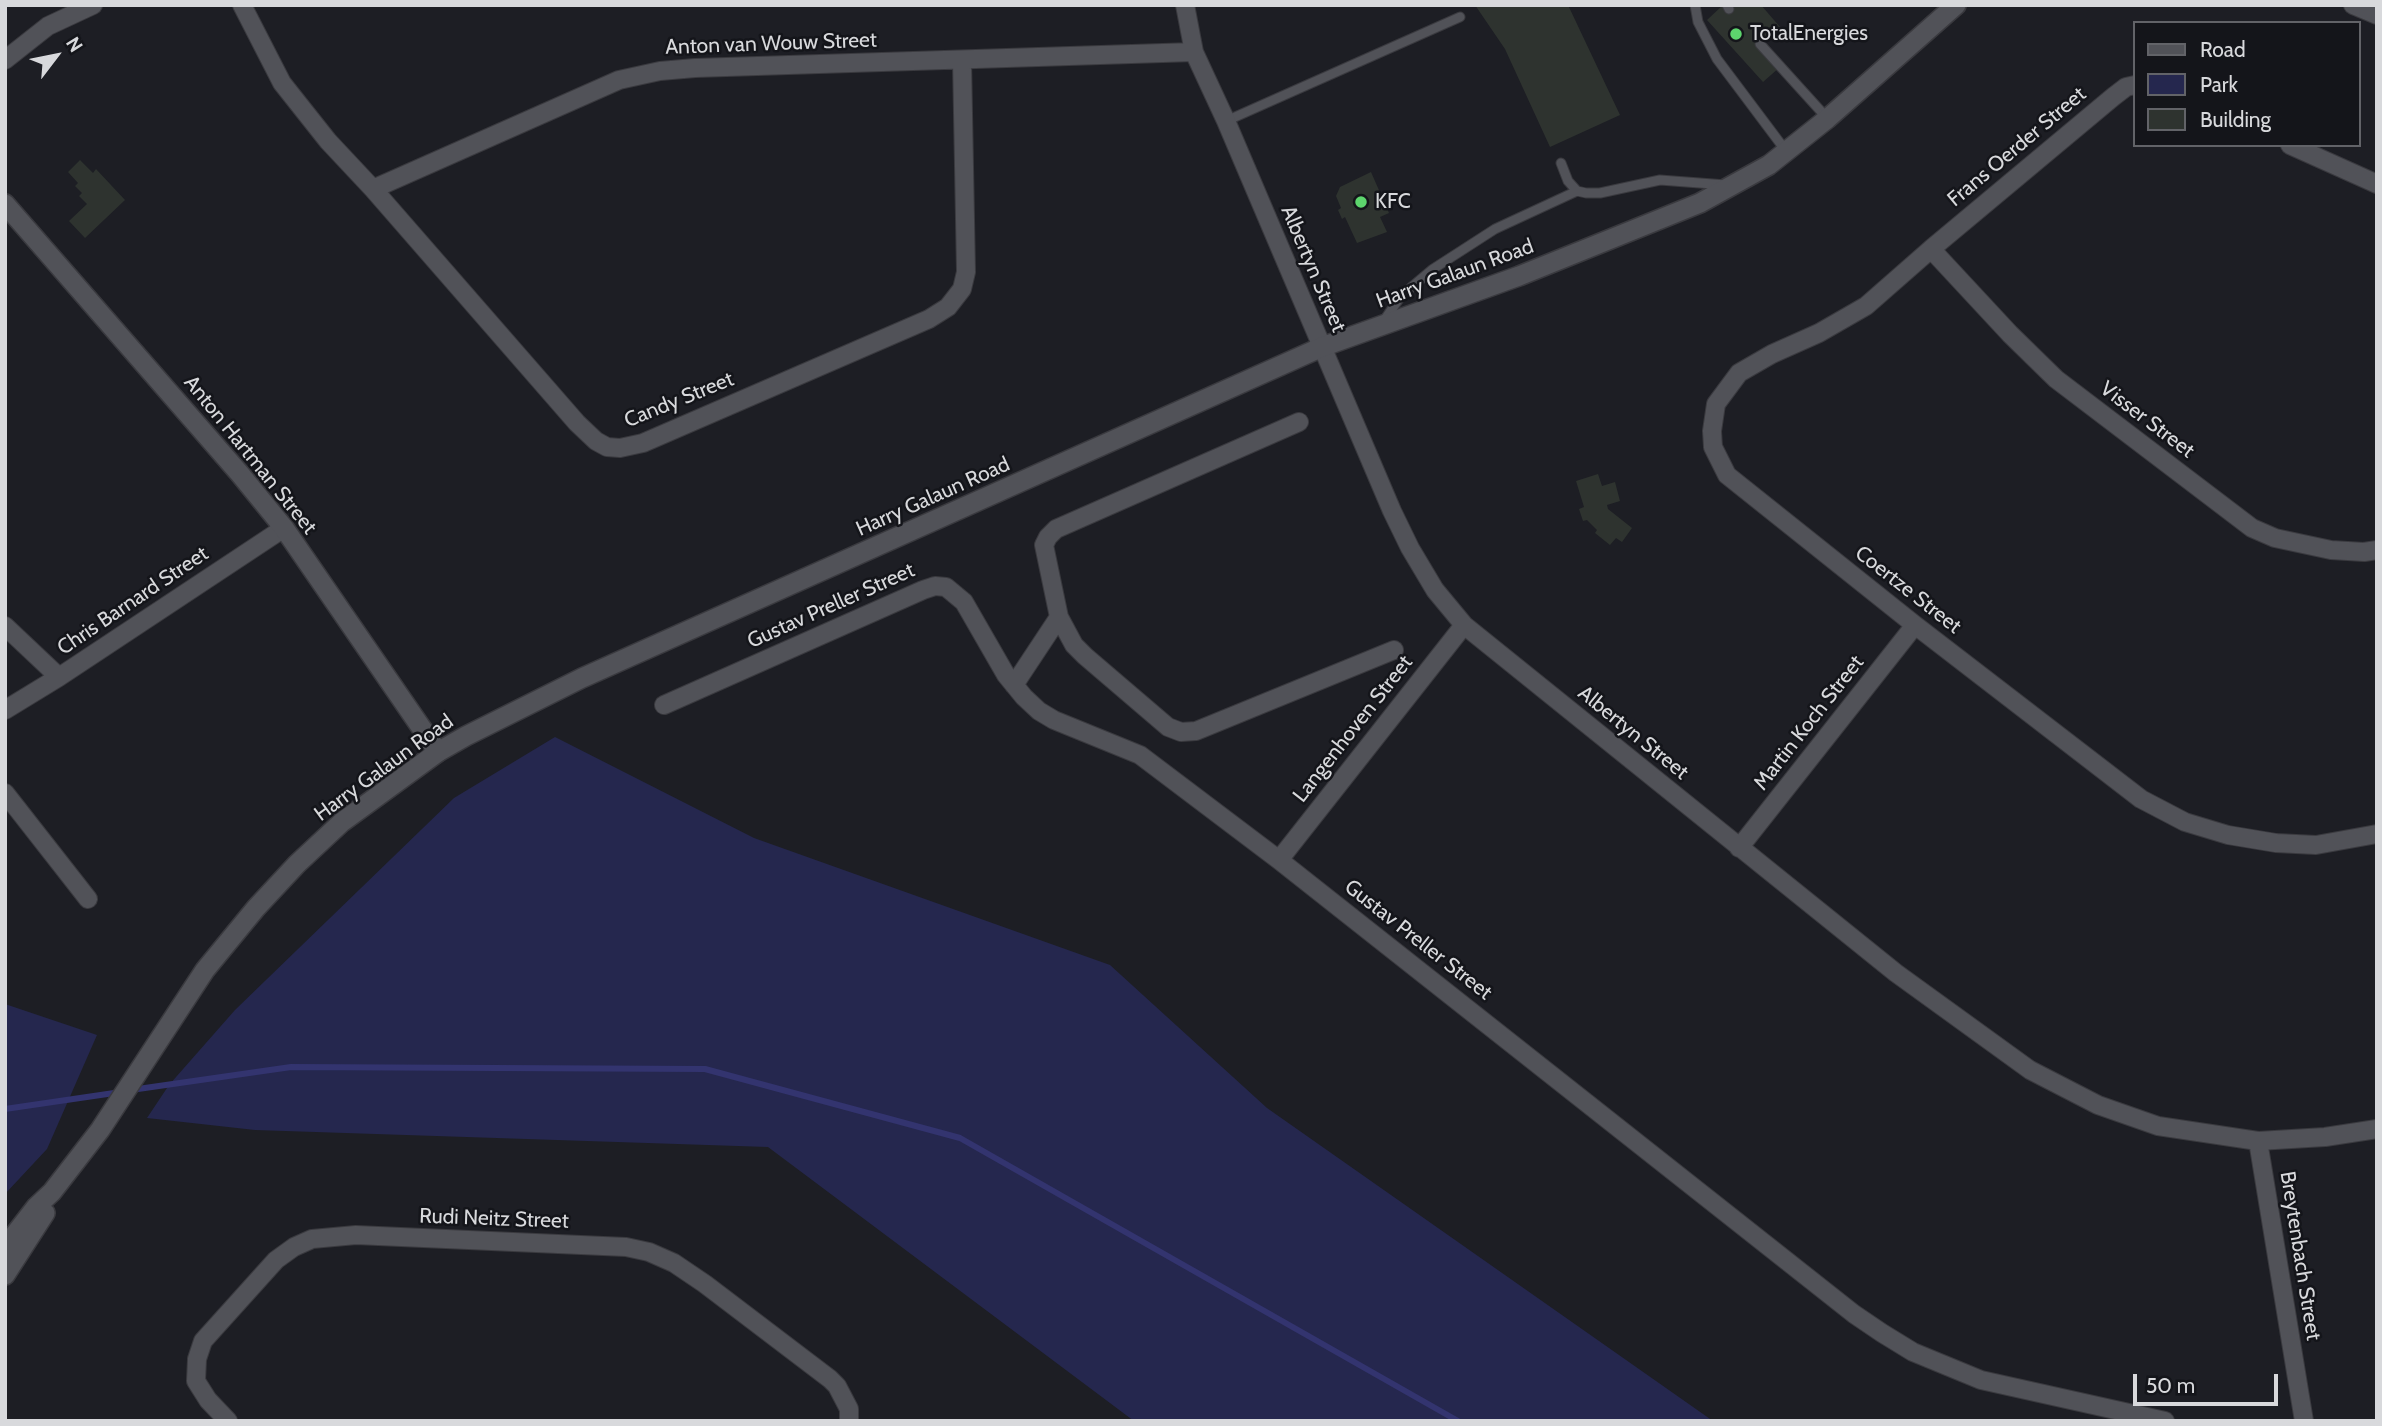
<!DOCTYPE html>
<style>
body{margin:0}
#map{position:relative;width:2382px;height:1426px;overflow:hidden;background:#1d1e24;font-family:Cabin,sans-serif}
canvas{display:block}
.frame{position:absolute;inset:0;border:7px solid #d8d9dc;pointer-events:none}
.legend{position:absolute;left:2133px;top:21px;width:228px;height:126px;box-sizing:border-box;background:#14151a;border:2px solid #626368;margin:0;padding:9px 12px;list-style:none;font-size:21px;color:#d8d9dc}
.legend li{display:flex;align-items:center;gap:14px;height:35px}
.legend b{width:35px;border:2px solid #626368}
.north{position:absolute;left:21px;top:21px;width:70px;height:70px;-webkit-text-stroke:5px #14151a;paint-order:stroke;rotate:58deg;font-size:19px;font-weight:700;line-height:28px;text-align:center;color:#d8d9dc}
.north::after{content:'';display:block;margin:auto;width:24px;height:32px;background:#d8d9dc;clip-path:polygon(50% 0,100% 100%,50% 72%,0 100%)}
.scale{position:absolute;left:2133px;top:1374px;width:145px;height:32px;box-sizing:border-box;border:4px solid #d8d9dc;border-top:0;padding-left:9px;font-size:21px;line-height:24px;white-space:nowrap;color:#d8d9dc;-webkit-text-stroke:5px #14151a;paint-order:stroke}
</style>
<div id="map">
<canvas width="2382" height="1426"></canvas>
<div class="frame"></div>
<ul class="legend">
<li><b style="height:9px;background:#515258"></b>Road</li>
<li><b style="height:19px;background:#25274e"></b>Park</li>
<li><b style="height:19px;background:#2e332f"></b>Building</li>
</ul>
<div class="north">N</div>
<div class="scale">50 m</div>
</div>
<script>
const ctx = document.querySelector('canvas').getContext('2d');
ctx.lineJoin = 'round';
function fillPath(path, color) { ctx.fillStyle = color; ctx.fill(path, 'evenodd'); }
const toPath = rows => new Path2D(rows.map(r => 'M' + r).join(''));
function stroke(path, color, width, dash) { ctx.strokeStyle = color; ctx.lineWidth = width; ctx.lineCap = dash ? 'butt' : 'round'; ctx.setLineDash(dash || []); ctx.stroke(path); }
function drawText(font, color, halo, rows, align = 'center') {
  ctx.font = font + ' Cabin,sans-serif'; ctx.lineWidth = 5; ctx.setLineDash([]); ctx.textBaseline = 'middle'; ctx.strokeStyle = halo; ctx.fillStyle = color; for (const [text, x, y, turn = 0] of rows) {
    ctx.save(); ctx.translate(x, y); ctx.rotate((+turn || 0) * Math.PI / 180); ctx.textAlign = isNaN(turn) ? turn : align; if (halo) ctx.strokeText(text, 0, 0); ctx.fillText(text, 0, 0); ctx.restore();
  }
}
fillPath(toPath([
 [555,737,754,838,1110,965,1267,1108,1713,1421,1134,1421,768,1147,255,1130,147,1118,169,1085,235,1010,454,798],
 [5,1004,97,1035,47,1149,5,1194]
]), '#25274e');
stroke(toPath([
 [131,1090,291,1067,705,1069,960,1138,1458,1421],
 [5,1109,121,1092]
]), '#33346f', 6);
fillPath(toPath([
 [1475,5,1568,5,1620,115,1550,147,1505,49],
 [1723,5,1729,9,1733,5,1761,5,1780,27,1760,44,1780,67,1763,82,1707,20],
 [80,160,93,173,96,169,125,200,85,238,69,221,87,204,79,196,82,193,75,186,78,183,68,172],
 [1371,172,1389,213,1380,217,1387,232,1357,243,1345,217,1342,219,1338,210,1341,208,1336,196,1340,187],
 [1598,474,1602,486,1615,482,1620,501,1607,505,1608,509,1632,528,1622,542,1616,538,1610,545,1595,533,1597,530,1587,520,1583,521,1579,509,1584,507,1576,481]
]), '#2e332f');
const service = toPath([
 [1695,5,1698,22,1717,59,1786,151],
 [1727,5,1729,9],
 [1760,44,1827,118],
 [1226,121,1460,17],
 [1561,163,1568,181,1577,191,1586,193,1600,193,1660,180,1726,185],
 [1383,322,1401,296,1433,269,1495,229,1577,191]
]);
const minor = toPath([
 [242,5,282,83,328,141,373,189,577,423,596,441,607,447,620,448,643,443,929,319,948,307,962,289,966,272,962,60],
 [1185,5,1194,52,1226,121,1392,511,1410,548,1435,590,1464,625,1896,973,2030,1070,2098,1105,2158,1126,2258,1141,2325,1137,2377,1129],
 [2353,5,2377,15],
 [5,60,48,26,93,5],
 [2135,85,2126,87,2113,97,1931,249,1866,306,1819,333,1772,354,1739,373,1716,404,1712,431,1713,447,1727,475,1915,625,2141,799,2185,822,2228,835,2276,843,2316,845,2377,834],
 [2290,145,2377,184],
 [373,189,619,80,660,71,695,68,1194,52],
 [1931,249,2010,334,2056,379,2252,528,2275,538,2331,550,2364,552,2377,550],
 [1299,422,1056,529,1048,537,1044,545,1059,617,1074,645,1085,656,1168,727,1181,732,1196,731,1394,650],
 [5,626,59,677],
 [1014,685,1059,617],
 [664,705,923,590,935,586,946,587,964,602,1006,675,1024,697,1039,711,1054,720,1140,755,1279,860,1854,1314,1882,1333,1913,1352,1981,1380,2165,1421],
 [5,710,59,677,284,528],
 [5,793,88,899],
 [1739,848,1915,625],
 [1279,860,1464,625],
 [2258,1141,2304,1421],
 [228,1421,208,1400,196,1381,197,1359,203,1341,276,1260,294,1247,312,1239,356,1235,626,1247,649,1252,674,1263,705,1284,830,1379,837,1386,849,1409,849,1421]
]);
const tertiary = toPath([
 [5,204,240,474,284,528,438,752]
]);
const secondary = toPath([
 [5,1247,36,1207,52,1192,100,1130,205,970,256,908,297,864,342,822,438,752,466,736,582,678,1322,347,1519,276,1700,203,1769,165,1827,119,1956,5],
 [5,1275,45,1213]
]);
stroke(service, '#3a3a3f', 11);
stroke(minor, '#3a3a3f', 20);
stroke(tertiary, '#3a3a3f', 22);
stroke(secondary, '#3a3a3f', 22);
stroke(service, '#515258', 9);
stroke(minor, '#515258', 18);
stroke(tertiary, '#515258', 19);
stroke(secondary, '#515258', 19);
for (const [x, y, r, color] of [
 [1736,34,7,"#5dd56d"],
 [1361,202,7,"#5dd56d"]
]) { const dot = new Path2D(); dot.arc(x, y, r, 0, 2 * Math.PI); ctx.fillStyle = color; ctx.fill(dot); stroke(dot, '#14151a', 2.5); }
drawText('21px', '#d8d9dc', '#14151a', [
 ["TotalEnergies",1750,34],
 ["KFC",1375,202]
], 'left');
drawText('21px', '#d8d9dc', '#14151a', [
 ["Anton van Wouw Street",771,44,-2],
 ["Frans Oerder Street",2017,147,-40],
 ["Albertyn Street",1313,269,67],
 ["Harry Galaun Road",1455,274,-20],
 ["Candy Street",679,400,-22],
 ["Visser Street",2147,420,37],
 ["Anton Hartman Street",250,455,51],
 ["Harry Galaun Road",933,497,-24],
 ["Coertze Street",1908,590,38],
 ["Chris Barnard Street",133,601,-34],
 ["Gustav Preller Street",831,606,-24],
 ["Martin Koch Street",1809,723,-52],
 ["Langenhoven Street",1353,729,-52],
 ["Albertyn Street",1633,733,39],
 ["Harry Galaun Road",384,768,-36],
 ["Gustav Preller Street",1418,940,38],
 ["Rudi Neitz Street",494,1219,2],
 ["Breytenbach Street",2300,1256,81]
]);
</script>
